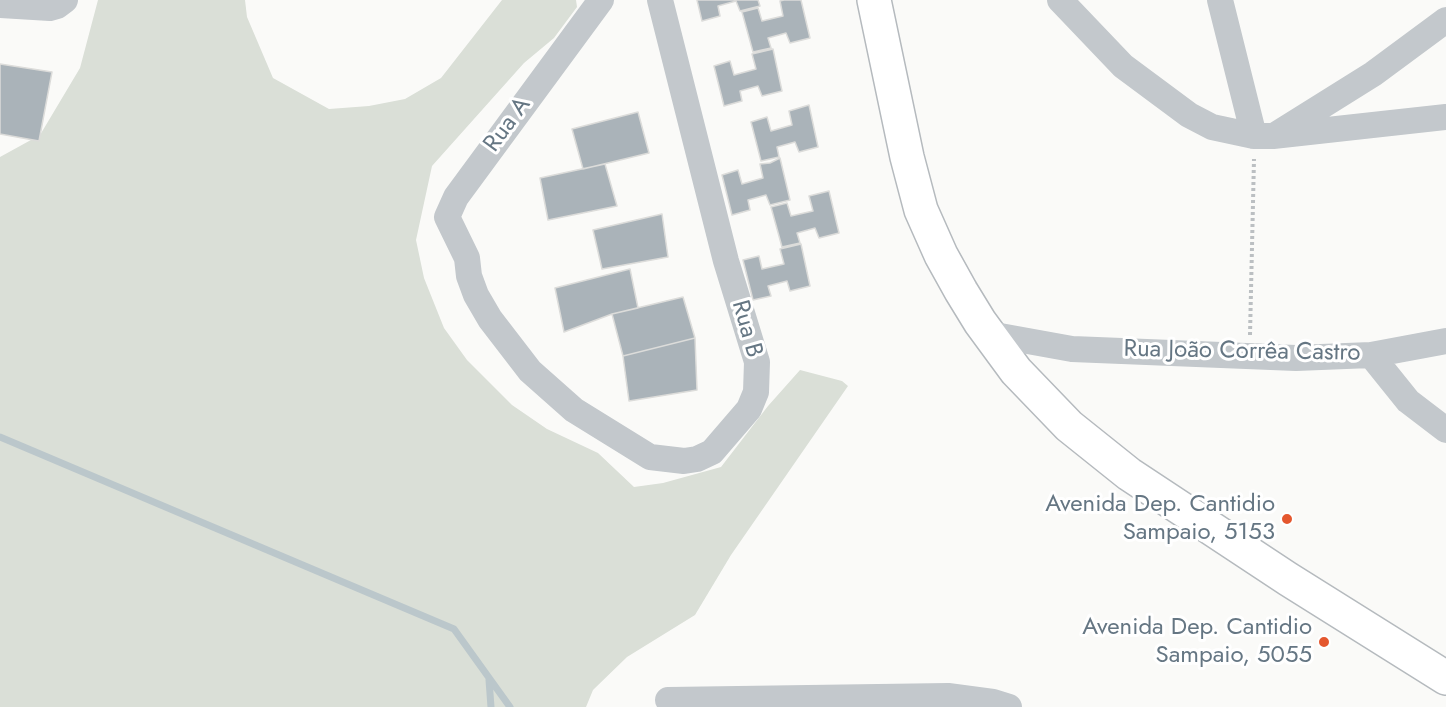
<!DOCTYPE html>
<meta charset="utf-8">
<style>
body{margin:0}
canvas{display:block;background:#fafaf8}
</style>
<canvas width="1446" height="707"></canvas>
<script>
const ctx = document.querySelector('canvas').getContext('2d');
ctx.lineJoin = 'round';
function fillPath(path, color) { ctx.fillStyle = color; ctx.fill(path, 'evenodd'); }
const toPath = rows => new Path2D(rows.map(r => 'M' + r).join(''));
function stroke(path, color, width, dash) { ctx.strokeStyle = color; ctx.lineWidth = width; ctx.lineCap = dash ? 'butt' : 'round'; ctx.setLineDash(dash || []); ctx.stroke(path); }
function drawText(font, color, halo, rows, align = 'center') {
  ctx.font = font + ' Jost,sans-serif'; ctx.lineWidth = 6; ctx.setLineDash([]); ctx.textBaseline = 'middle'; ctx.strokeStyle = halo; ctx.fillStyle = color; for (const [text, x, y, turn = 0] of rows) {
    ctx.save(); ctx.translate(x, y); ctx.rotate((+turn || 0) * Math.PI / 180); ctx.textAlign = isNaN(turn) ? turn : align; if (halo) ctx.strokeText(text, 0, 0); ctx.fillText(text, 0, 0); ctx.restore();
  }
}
fillPath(toPath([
 [98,0,245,0,247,17,273,78,329,109,369,106,405,99,441,78,502,0,576,0,577,7,554,38,524,63,432,166,416,240,424,278,444,328,467,360,512,405,547,429,598,453,634,487,663,483,721,467,768,406,800,370,842,381,848,386,731,555,695,615,627,657,593,690,586,707,0,707,0,157,40,135,80,68]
]), '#dadfd7');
stroke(toPath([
 [0,437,454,629,510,707],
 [489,680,491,707]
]), '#bbc7cb', 7);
const building = toPath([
 [697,0,758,0,760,6,740,11,736,1,718,6,720,16,702,21,697,0],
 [784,0,801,0,810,38,790,43,786,33,768,38,771,48,753,52,742,12,758,8,762,21,783,16,780,1,784,0],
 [773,49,782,91,762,96,758,86,740,91,742,101,724,106,714,66,730,61,734,75,756,69,752,54,773,49],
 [0,64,52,72,39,141,0,134,0,64],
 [809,105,818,147,799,152,795,142,777,147,779,157,761,161,751,122,767,117,771,131,792,125,789,111,809,105],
 [638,112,649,153,583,169,572,129,638,112],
 [780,158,790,200,770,205,766,195,748,200,750,210,732,215,722,175,738,170,742,184,763,178,760,164,770,163,780,158],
 [605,164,617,206,548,220,540,178,605,164],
 [829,191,839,233,819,238,815,228,797,233,800,243,782,247,771,207,787,203,791,216,813,211,809,196,829,191],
 [662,214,668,257,602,269,593,230,662,214],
 [801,244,810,286,790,291,787,281,768,286,771,296,753,300,743,260,759,256,762,269,784,264,780,249,801,244],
 [630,269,638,308,612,314,564,332,555,288,630,269],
 [683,297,695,338,623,356,612,314,683,297],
 [695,338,697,390,629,401,623,356,695,338]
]);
fillPath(building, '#aab3b9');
stroke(building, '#dcdcda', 1.5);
const primary = toPath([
 [874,0,907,157,921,210,941,255,961,291,980,322,1016,371,1069,426,1129,474,1288,579,1446,678]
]);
stroke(primary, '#b5babe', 36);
stroke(toPath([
 [1250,335,1254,159]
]), '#bbbfc2', 4, [3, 3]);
stroke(toPath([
 [601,0,456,197,447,217,467,258,469,276,476,295,490,319,530,371,574,410,650,457,684,461,697,459,712,452,749,409,756,392,757,362,726,261,660,0],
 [1060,0,1123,66,1189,115,1212,127,1254,136,1273,136,1446,117],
 [1220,0,1254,136],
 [0,5,50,8,57,6,65,0],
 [1277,134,1373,74,1446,20],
 [989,334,1072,349,1296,358,1371,355,1446,341],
 [1371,355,1408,401,1446,430],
 [668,700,948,696,993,702,1009,707]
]), '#c3c8cc', 26);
stroke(primary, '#fff', 33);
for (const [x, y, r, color] of [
 [1287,519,6,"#e4572e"],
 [1324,642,6,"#e4572e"]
]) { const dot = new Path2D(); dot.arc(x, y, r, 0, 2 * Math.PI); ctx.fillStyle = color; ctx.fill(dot); stroke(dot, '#fff', 2); }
drawText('24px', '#657683', '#fff', [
 ["Rua A",508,125,-54],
 ["Rua B",746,329,74],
 ["Rua João Corrêa Castro",1242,352,1]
]);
drawText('24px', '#657683', '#fff', [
 ["Avenida Dep. Cantidio",1275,505],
 ["Sampaio, 5153",1275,533],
 ["Avenida Dep. Cantidio",1312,628],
 ["Sampaio, 5055",1312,656]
], 'right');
</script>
